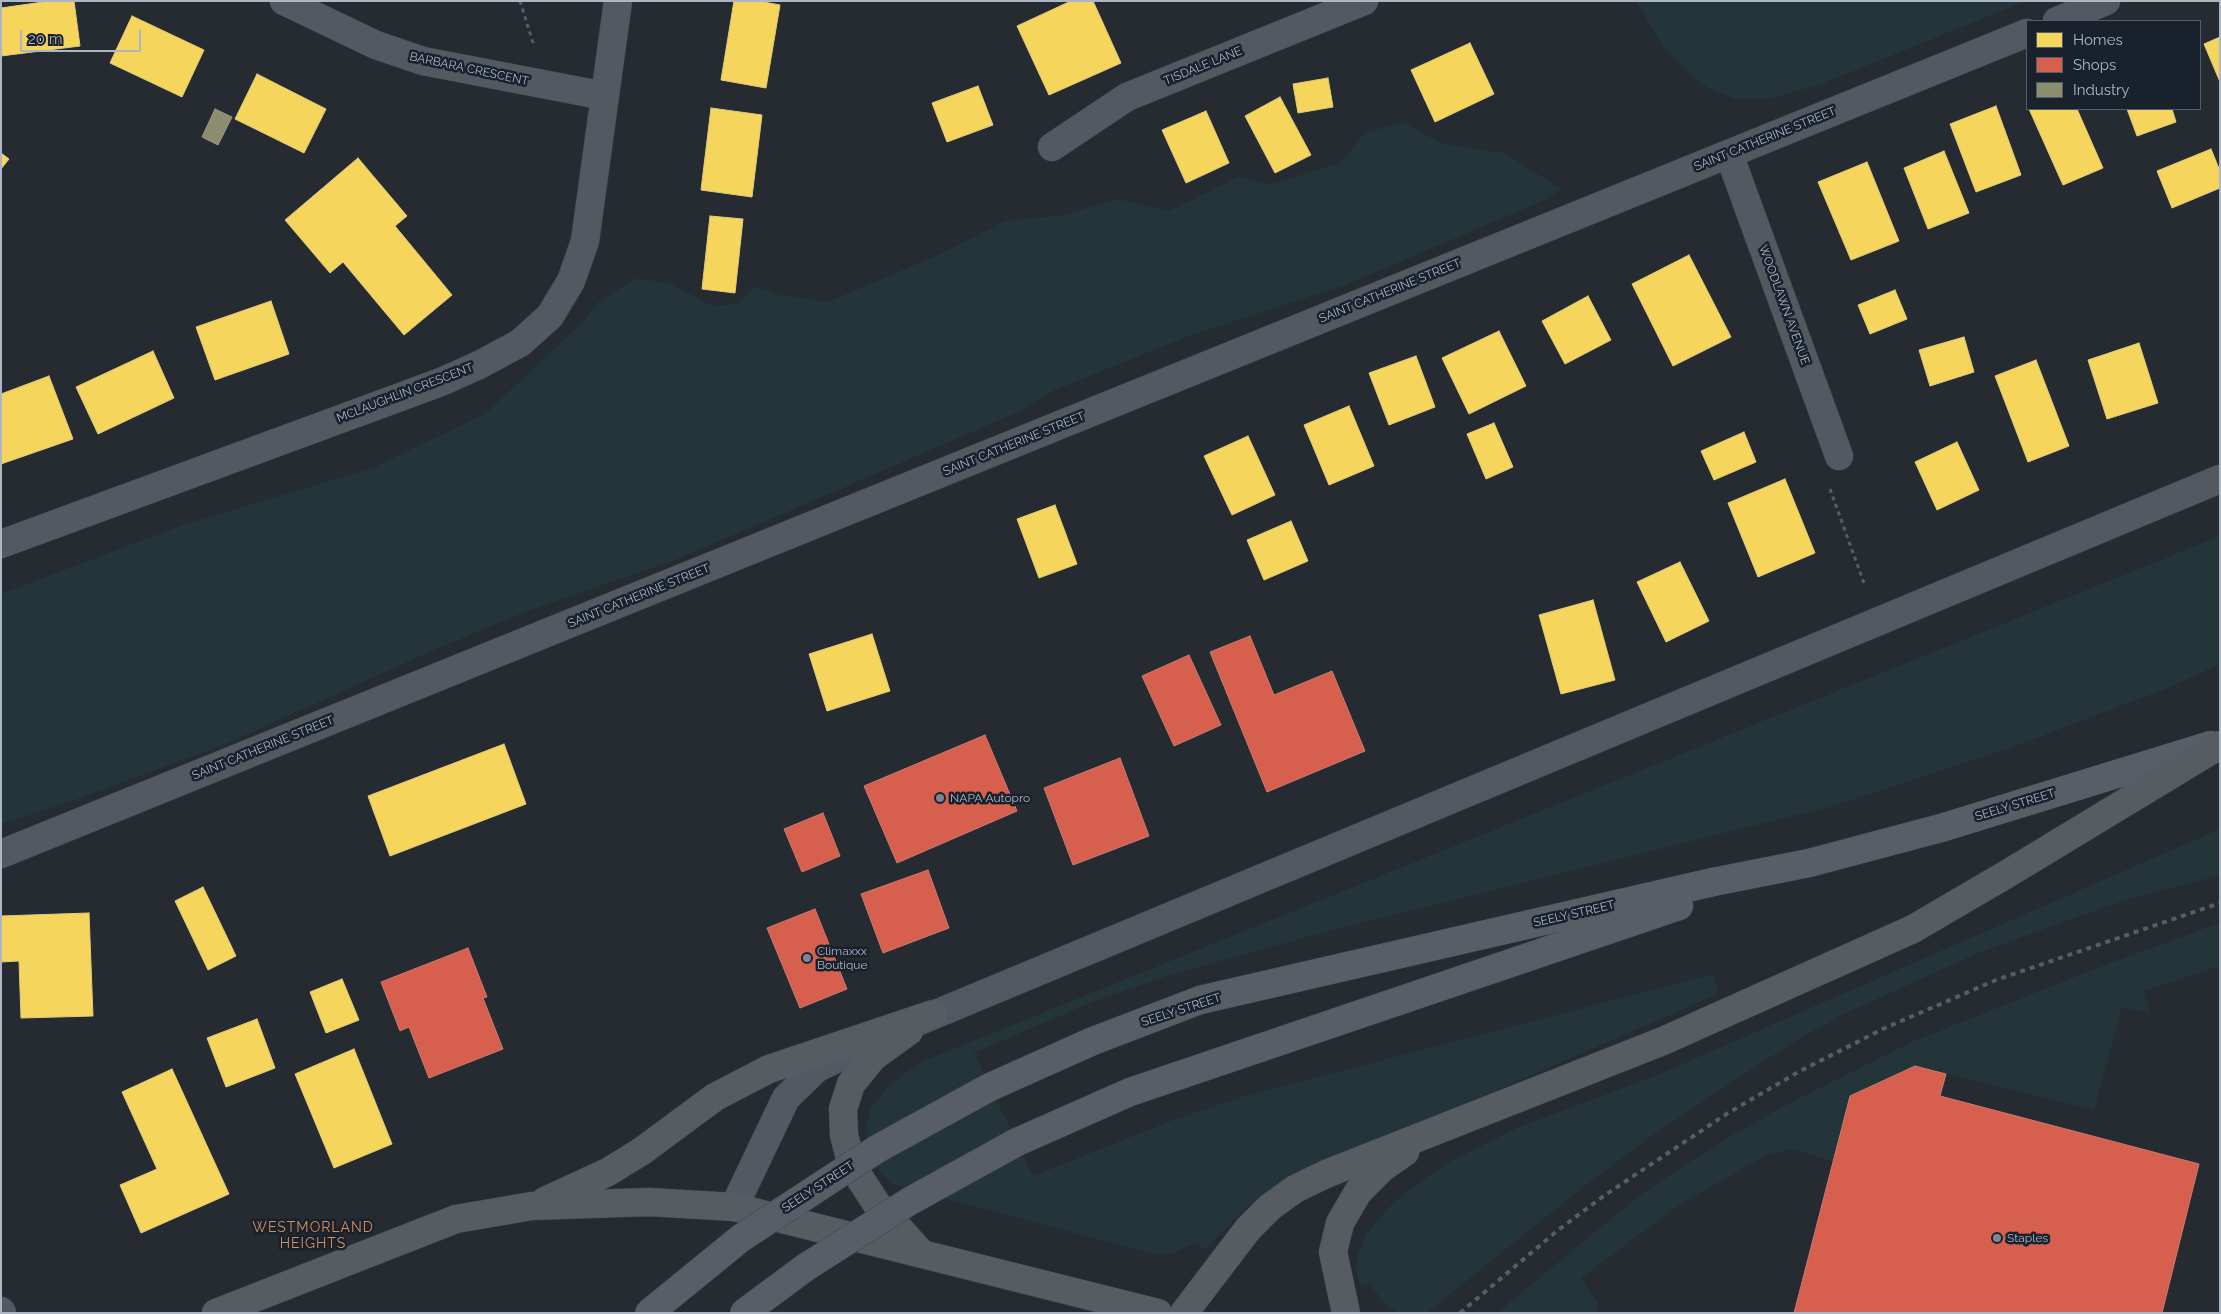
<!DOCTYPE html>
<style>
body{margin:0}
#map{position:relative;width:2221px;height:1314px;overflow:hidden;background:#262b32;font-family:Raleway,sans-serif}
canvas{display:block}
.frame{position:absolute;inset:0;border:2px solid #adb6c5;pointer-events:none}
.legend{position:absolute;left:2026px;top:20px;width:175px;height:90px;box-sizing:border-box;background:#19212d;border:1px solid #545d6a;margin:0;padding:6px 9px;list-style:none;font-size:15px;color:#adb6c5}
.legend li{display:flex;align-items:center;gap:10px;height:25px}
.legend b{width:25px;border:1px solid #545d6a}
.scale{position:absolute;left:20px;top:30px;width:121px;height:22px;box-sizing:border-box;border:2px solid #adb6c5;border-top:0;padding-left:6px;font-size:15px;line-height:18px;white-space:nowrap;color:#adb6c5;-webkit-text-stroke:4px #19212d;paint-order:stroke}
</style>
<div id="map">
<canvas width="2221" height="1314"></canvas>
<div class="frame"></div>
<ul class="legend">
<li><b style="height:14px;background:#f6d55c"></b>Homes</li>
<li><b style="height:14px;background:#d6604d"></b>Shops</li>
<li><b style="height:14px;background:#8c8c6e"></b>Industry</li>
</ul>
<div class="scale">20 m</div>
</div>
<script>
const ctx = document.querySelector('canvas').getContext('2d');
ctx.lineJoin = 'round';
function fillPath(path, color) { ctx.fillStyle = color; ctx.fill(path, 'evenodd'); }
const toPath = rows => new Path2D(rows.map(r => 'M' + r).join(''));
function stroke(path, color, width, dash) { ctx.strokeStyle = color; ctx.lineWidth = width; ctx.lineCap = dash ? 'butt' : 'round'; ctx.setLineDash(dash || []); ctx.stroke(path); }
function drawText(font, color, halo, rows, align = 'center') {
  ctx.font = font + ' Raleway,sans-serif'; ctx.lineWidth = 5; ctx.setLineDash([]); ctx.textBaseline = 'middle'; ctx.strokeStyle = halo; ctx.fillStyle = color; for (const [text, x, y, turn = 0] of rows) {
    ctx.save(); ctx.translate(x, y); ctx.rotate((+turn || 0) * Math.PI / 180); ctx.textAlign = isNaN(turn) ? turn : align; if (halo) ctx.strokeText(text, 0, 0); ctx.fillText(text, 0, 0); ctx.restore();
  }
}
fillPath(toPath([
 [1636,1,2026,1,1821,84,1768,99,1736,99,1715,91,1696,80,1663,46],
 [1403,122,1442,144,1504,153,1561,189,1547,199,1348,284,1189,336,1055,390,1020,411,836,491,672,561,522,613,427,653,228,743,69,802,1,824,1,594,183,525,376,467,486,413,583,322,597,303,637,278,670,284,712,306,737,304,756,287,779,295,828,302,936,256,1005,221,1064,215,1117,199,1169,211,1239,176,1268,185,1340,163,1365,133],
 [2220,536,2220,664,2170,687,2010,748,1833,806,1325,932,1170,975,1092,1002,974,1053,1033,1176,1173,1120,1245,1096,1714,974,1718,994,1286,1182,1249,1205,1205,1250,1197,1242,1171,1254,1154,1254,906,1188,890,1182,875,1166,868,1149,867,1123,870,1109,889,1085,921,1062],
 [2220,829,2220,875,2122,901,1978,953,1850,1011,1807,1034,1734,1080,1647,1139,1573,1195,1427,1313,1397,1313,1383,1302,1369,1283,1360,1286,1356,1270,1357,1257,1366,1234,1386,1210,1405,1193,1446,1164,1519,1127,1655,1076],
 [2220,923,2220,966,2144,991,2150,1013,2122,1007,2094,1110,1915,1066,1850,1096,1833,1161,1791,1149,1766,1155,1679,1205,1581,1278,1598,1304,1597,1313,1497,1313,1608,1221,1656,1184,1736,1133,1790,1103,1914,1041,2100,967]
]), '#233538');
const homes = toPath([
 [50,1,74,1,80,46,1,56,1,8,50,1],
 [734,1,758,1,780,5,766,88,721,80,734,1],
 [1071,1,1093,1,1121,63,1049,95,1017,26,1071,1],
 [132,16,204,50,182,97,110,63,132,16],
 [2220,37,2220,82,2204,44,2220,37],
 [1470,43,1494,94,1435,122,1411,70,1470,43],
 [257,74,326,109,304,153,235,119,257,74],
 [1328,78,1333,107,1298,113,1293,84,1328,78],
 [978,86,993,125,947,142,932,103,978,86],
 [1280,97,1311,155,1275,173,1245,116,1280,97],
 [1996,106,2021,175,1976,192,1950,124,1996,106],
 [711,108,762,115,752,197,701,190,711,108],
 [2029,109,2077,109,2103,168,2063,185,2029,109],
 [2127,109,2172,109,2176,122,2137,136,2127,109],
 [1206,111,1229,163,1186,183,1162,130,1206,111],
 [2211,149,2220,171,2220,188,2172,208,2157,171,2211,149],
 [1944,151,1969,213,1928,229,1904,168,1944,151],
 [1,153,9,159,1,169,1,153],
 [358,158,407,216,395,226,452,295,404,335,343,262,330,273,285,220,358,158],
 [1867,162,1899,241,1851,260,1818,182,1867,162],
 [710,216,743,219,735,293,702,289,710,216],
 [1689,255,1731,337,1673,366,1632,284,1689,255],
 [1895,290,1907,319,1870,334,1858,305,1895,290],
 [1588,296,1611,340,1565,364,1542,321,1588,296],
 [271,301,289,354,215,380,196,327,271,301],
 [1499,331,1526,386,1469,414,1442,358,1499,331],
 [1964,337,1974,372,1930,386,1919,350,1964,337],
 [2139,343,2158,403,2107,419,2088,360,2139,343],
 [153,351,174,398,98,434,76,387,153,351],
 [1416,356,1435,407,1389,425,1369,373,1416,356],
 [2036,360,2069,446,2028,462,1995,376,2036,360],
 [49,376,73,439,1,464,1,394,49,376],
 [1349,406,1374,466,1329,485,1304,425,1349,406],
 [1494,423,1513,467,1486,479,1467,434,1494,423],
 [1744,432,1756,462,1714,480,1701,451,1744,432],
 [1248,436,1275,495,1232,515,1204,456,1248,436],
 [1957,442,1979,490,1937,510,1915,462,1957,442],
 [1785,479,1815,553,1758,577,1728,503,1785,479],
 [1055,505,1077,564,1039,578,1017,519,1055,505],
 [1291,521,1308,561,1264,580,1247,540,1291,521],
 [1680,562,1709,621,1666,642,1637,582,1680,562],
 [1593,600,1615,680,1561,694,1539,615,1593,600],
 [872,634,890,691,827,711,809,654,872,634],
 [504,744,526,804,390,856,368,796,504,744],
 [203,887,236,956,208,970,175,901,203,887],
 [89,913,93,1016,21,1018,19,961,1,962,1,916,89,913],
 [342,979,359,1020,326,1033,310,992,342,979],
 [257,1019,275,1068,226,1087,207,1038,257,1019],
 [354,1049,392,1144,334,1168,295,1074,354,1049],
 [172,1069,229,1194,141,1233,120,1185,157,1169,122,1092,172,1069]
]);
fillPath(homes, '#f6d55c');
stroke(homes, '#e0cc7c', 1);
const shops = toPath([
 [1250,636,1274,695,1332,671,1365,751,1267,792,1210,652,1250,636],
 [1189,655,1221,725,1174,746,1142,676,1189,655],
 [985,735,1017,811,897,863,864,786,985,735],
 [1120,758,1149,836,1073,865,1044,788,1120,758],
 [823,813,840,856,802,872,784,829,823,813],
 [928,870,949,928,883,953,861,894,928,870],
 [815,909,847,989,800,1008,767,928,815,909],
 [468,948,487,997,483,998,503,1049,429,1078,409,1027,400,1031,381,982,468,948],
 [1915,1066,1946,1074,1940,1096,2199,1164,2162,1313,1794,1313,1850,1096,1915,1066]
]);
fillPath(shops, '#d6604d');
stroke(shops, '#ca7a71', 1);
const industry = toPath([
 [215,109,232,117,218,145,202,137,215,109]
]);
fillPath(industry, '#8c8c6e');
stroke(industry, '#969988', 1);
const minor = toPath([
 [284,1,376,45,423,61,605,96],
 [2057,21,2106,1],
 [1052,147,1127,97,1364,1],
 [1729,154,1839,456],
 [1,544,441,382,479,365,520,343,550,316,571,281,585,241,618,1],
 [1,854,2027,33],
 [1,1311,2,1313]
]);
const tertiary = toPath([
 [912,1024,2220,479],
 [734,1207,786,1098,817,1068,853,1051]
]);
const secondary = toPath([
 [990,1087,1093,1041,1200,1000,1713,882,1809,863,1941,828,2211,745],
 [1017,1142,1130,1092,1679,906]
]);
const primary = toPath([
 [909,1031,873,1057,851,1084,843,1109,844,1135,852,1166,876,1203,921,1253],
 [545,1201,608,1172,642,1151,715,1097,769,1069,933,1014],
 [216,1313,456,1219,532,1206,649,1202,734,1207,1158,1313],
 [1184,1313,1248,1229,1270,1207,1295,1189,1326,1174,1663,1041,1913,929,2007,874,2220,745],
 [1346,1313,1333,1252,1340,1223,1358,1192,1382,1168,1405,1152]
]);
stroke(minor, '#44474d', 29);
stroke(tertiary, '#44474d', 29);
stroke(secondary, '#44474d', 29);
stroke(primary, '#43474f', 29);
stroke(toPath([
 [520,1,534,46],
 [1830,489,1865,586]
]), '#575d64', 3, [4, 4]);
stroke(minor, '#545961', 28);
stroke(tertiary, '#545961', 28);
stroke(secondary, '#595e66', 28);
stroke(primary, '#575c63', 28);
stroke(toPath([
 [1460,1313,1557,1231,1605,1195,1728,1113,1800,1071,1885,1028,1996,980,2220,903]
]), '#595d64', 4, [5, 5]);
const secondaryBridge = toPath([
 [649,1313,741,1238,877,1149,990,1087],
 [744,1313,806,1267,910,1201,1017,1142]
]);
stroke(secondaryBridge, '#44474d', 29, []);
stroke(secondaryBridge, '#595e66', 28);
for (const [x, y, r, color] of [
 [940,798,5,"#7e8592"],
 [807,958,5,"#7e8592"],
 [1997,1238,5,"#7e8592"]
]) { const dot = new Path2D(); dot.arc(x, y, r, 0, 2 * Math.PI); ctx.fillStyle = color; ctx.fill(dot); stroke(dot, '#19212d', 2); }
drawText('12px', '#adb6c5', '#19212d', [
 ["TISDALE LANE",1203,66,-22],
 ["BARBARA CRESCENT",469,69,12],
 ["SAINT CATHERINE STREET",1765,139,-22],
 ["SAINT CATHERINE STREET",1390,291,-22],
 ["WOODLAWN AVENUE",1784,305,70],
 ["MCLAUGHLIN CRESCENT",405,393,-21],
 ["SAINT CATHERINE STREET",1014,444,-22],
 ["SAINT CATHERINE STREET",639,596,-22],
 ["SAINT CATHERINE STREET",263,748,-22],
 ["SEELY STREET",2015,805,-17],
 ["SEELY STREET",1574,914,-13],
 ["SEELY STREET",1181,1010,-18],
 ["SEELY STREET",818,1187,-33]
]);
drawText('12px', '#adb6c5', '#19212d', [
 ["NAPA Autopro",950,798],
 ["Climaxxx",817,951],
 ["Boutique",817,965],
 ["Staples",2007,1238]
], 'left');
ctx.letterSpacing = '1px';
drawText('14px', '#d69058', '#19212d', [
 ["WESTMORLAND",313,1228],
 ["HEIGHTS",313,1244]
]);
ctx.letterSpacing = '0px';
</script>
